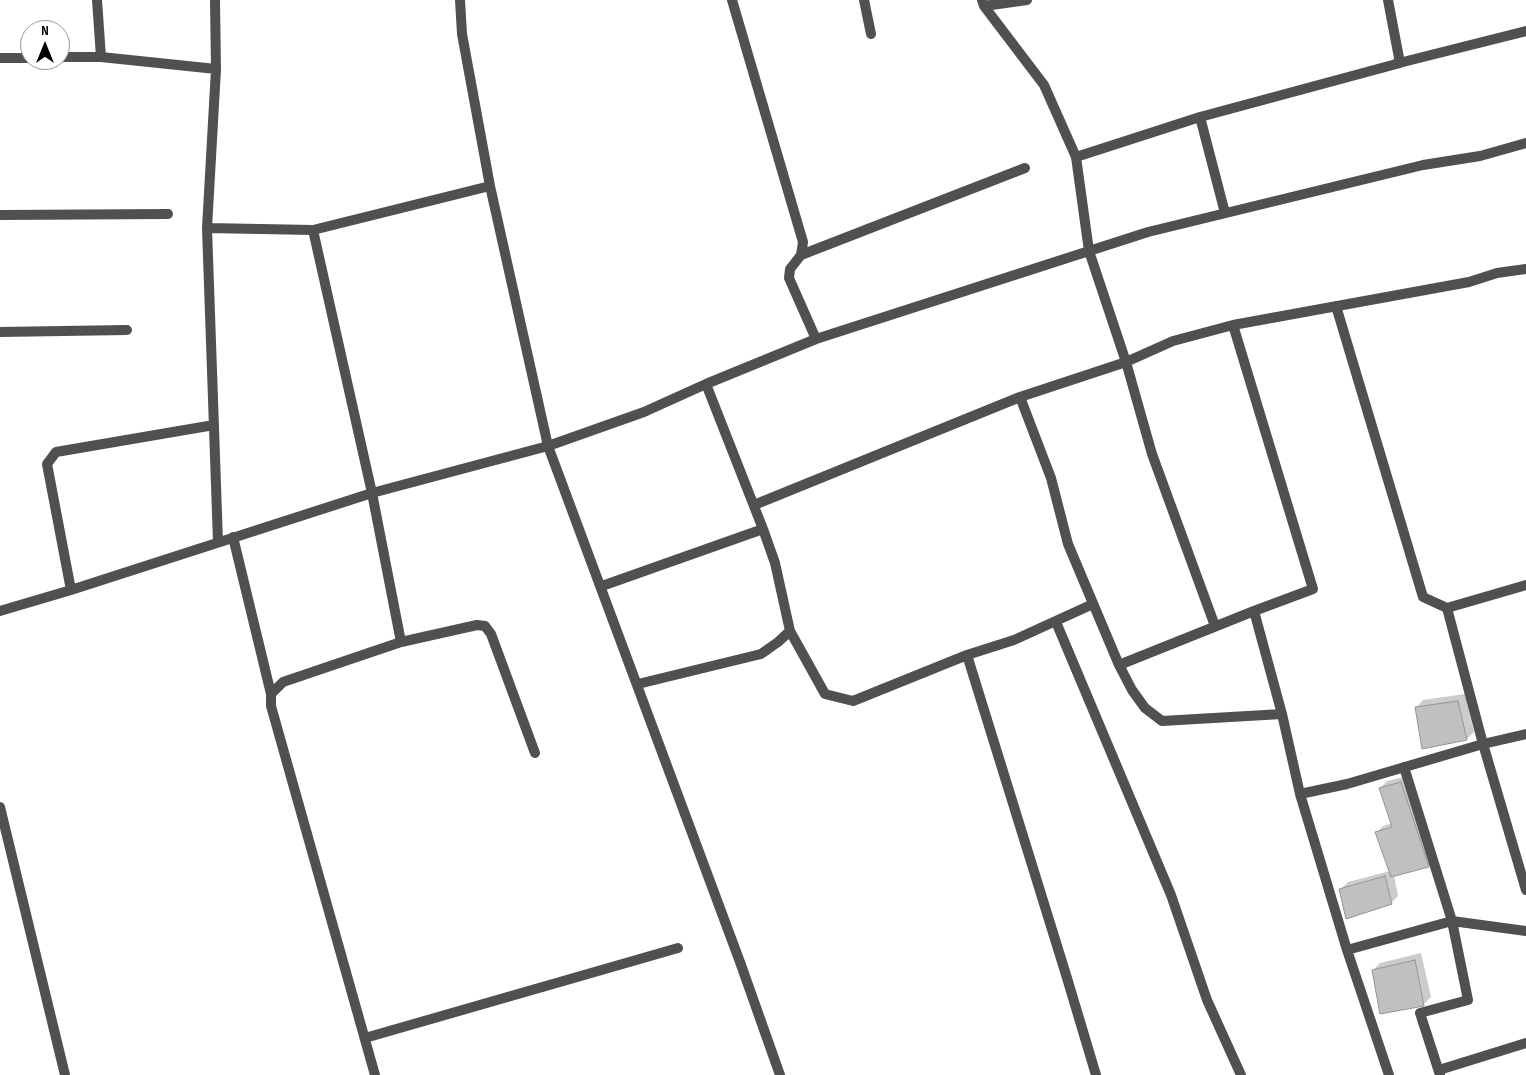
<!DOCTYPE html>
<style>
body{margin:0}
#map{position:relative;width:1526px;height:1075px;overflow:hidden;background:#fff;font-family:"Sofia Sans Condensed",sans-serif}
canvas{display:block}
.north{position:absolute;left:20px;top:20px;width:50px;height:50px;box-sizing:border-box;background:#fff;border:1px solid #999;border-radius:50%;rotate:0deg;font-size:14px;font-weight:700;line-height:20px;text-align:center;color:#000}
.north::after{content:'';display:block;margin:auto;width:18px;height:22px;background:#000;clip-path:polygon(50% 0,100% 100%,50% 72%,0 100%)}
</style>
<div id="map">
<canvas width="1526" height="1075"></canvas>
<div class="north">N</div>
</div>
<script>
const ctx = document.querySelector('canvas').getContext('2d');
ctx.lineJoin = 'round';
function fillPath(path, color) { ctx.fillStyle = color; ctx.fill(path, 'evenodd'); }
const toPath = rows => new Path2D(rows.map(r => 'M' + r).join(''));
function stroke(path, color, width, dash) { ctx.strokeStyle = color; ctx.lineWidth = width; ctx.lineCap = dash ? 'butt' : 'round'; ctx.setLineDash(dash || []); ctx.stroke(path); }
fillPath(toPath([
 [1465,694,1474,732,1467,739,1416,708,1423,700],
 [1408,776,1436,858,1429,866,1394,875,1398,896,1391,903,1341,889,1348,882,1390,871,1376,833,1383,826,1392,823,1380,788,1387,781],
 [1421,953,1431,997,1424,1004,1373,970,1380,963]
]), '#0003');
const building = toPath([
 [1458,701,1467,740,1422,749,1415,707,1458,701],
 [1401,782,1429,867,1391,877,1375,832,1392,827,1379,788,1401,782],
 [1385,876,1392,904,1346,919,1339,889,1385,876],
 [1415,960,1424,1006,1380,1014,1372,970,1415,960]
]);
fillPath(building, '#c0c0c0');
stroke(building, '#949494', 1);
stroke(toPath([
 [97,0,101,57],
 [215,0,216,69],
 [460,0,462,34,490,186,548,446,740,962,780,1075],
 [732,0,803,242,801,255,790,269,789,278,816,339],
 [864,0,871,34],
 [982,0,984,6,1044,85,1076,157,1089,251,1126,362,1152,454,1215,626],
 [984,6,1027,0],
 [60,57,101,57,216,69,207,228,313,230,372,493,401,642,283,682,271,694,271,706,375,1075],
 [0,58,30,58],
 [1395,64,1526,31],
 [1200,117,1225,213],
 [1076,157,1200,117,1400,63,1388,0],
 [0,215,168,214],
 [207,228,218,542],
 [313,230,490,186],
 [801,255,1025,168],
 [1336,306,1423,597,1447,608,1526,585],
 [1233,325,1313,589,1254,611],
 [0,332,127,330],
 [706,384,763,529,775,563,790,631,825,694,853,701,967,655,1014,640,1093,604],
 [1020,397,1126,362,1173,341,1233,325,1469,282,1497,273,1526,269],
 [754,505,1020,397,1051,478,1068,544,1119,665,1132,690,1145,708,1162,721,1282,714,1300,794,1347,784,1483,744,1526,734],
 [233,537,271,694],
 [602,586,763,529],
 [71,590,47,464,56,452,214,425],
 [1447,608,1483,744,1526,890],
 [0,611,71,590,372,493,548,446,644,412,706,384,816,339,1148,232,1423,165,1480,156,1526,143],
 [1056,622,1171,895,1207,1000,1241,1075],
 [401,642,477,625,485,626,491,634,535,753],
 [967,655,1067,978,1096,1075],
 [1119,665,1254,611,1282,714],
 [638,684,761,654,778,642,790,631],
 [1404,767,1452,921,1468,1000,1420,1013,1440,1075],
 [1300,794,1347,950,1389,1075],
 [0,807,65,1075],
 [1347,950,1452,921,1526,931],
 [365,1038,678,948],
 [1439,1070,1526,1043]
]), '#505050', 10);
</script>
